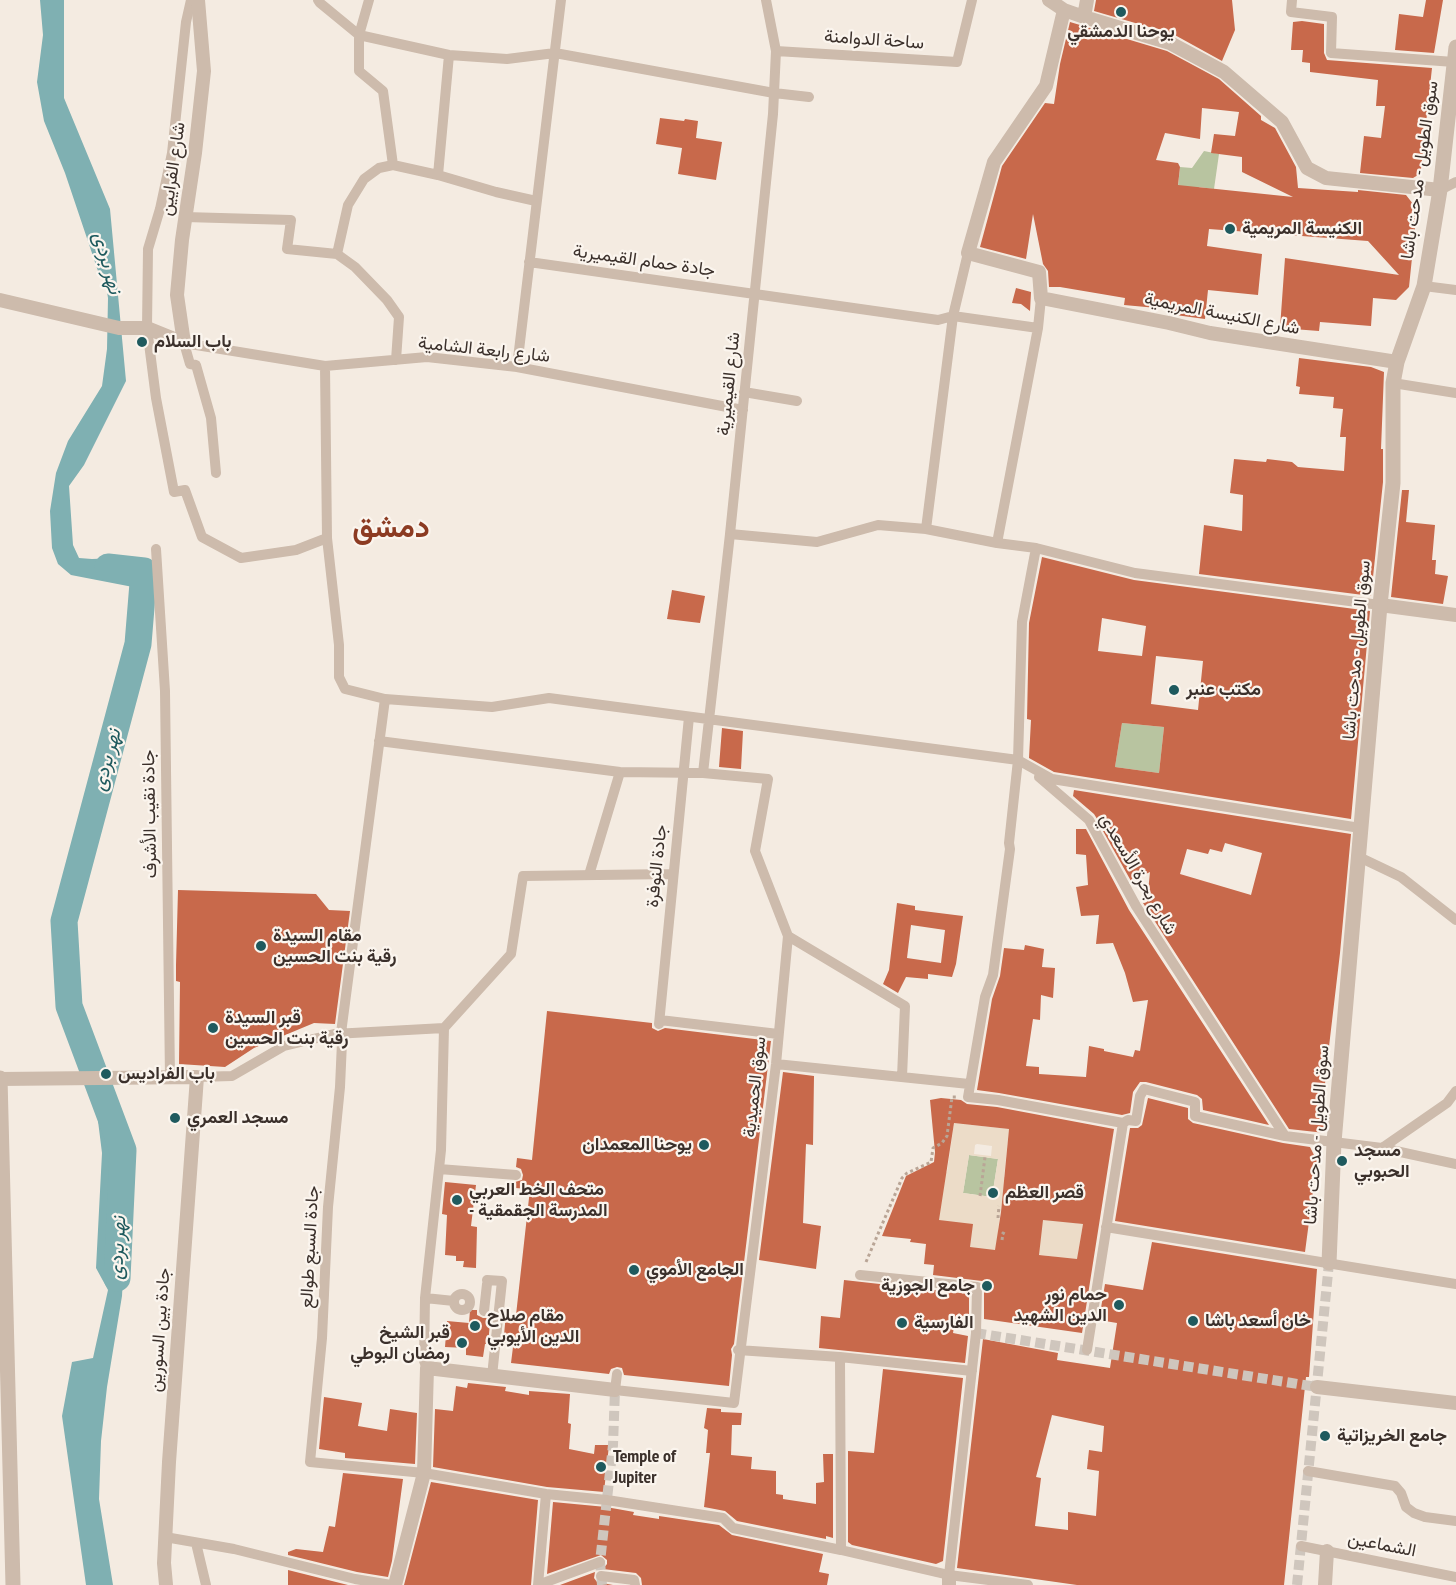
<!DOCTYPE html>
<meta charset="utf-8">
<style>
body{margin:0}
canvas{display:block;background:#f4ebe1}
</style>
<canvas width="1456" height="1585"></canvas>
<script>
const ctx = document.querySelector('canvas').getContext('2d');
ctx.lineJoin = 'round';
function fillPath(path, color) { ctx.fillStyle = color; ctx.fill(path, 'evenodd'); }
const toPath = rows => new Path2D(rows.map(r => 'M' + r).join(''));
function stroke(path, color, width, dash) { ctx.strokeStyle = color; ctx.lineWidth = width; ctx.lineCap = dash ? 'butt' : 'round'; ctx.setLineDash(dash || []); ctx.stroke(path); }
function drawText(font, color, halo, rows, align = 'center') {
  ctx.font = font + ' "PT Sans Narrow",Vazirmatn,sans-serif'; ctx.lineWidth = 4.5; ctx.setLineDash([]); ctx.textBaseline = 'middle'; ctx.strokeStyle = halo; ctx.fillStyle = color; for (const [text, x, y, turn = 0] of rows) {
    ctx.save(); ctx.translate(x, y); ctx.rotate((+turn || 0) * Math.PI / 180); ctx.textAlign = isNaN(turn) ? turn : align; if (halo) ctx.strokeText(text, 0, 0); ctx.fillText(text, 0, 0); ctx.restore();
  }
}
fillPath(toPath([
 [1204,151,1219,154,1214,189,1199,187,1171,256,1180,167,1192,168],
 [1122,723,1164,727,1159,773,1115,767],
 [969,1155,998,1159,992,1197,963,1193]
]), '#b8c4a0');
fillPath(toPath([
 [954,1123,1009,1129,1004,1177,1023,1179,1060,1221,1083,1224,1078,1253,1079,1273,1056,1257,1020,1252,1018,1195,1003,1194,998,1230,998,1255,965,1251,939,1223,938,1171,947,1172],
 [977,1144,992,1146,991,1156,974,1154,975,1145],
 [969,1155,998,1159,992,1197,963,1193]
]), '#ecdcc8');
fillPath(toPath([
 [40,0,64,0,64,98,110,209,126,381,84,465,69,486,73,545,79,558,92,559,138,557,144,571,141,602,133,587,71,575,58,564,52,548,50,511,56,473,68,441,102,386,107,349,108,298,105,279,98,271,65,173,44,121,37,82,43,35],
 [109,1111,123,1150,119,1242,124,1257,122,1296,107,1387,101,1441,99,1499,113,1585,86,1585,62,1416,72,1362,93,1358,108,1290,96,1268,102,1153,98,1121]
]), '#7fb0b2');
stroke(toPath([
 [108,567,144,571,138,644,64,921,69,1006,123,1150,117,1278]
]), '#7fb0b2', 27);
fillPath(toPath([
 [1096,0,1232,0,1235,30,1222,61,1173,34,1094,11],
 [1426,0,1443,0,1434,53,1395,50,1399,14,1423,17],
 [1302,21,1324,24,1324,53,1327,60,1432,68,1421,169,1418,175,1413,178,1360,173,1364,136,1381,138,1385,106,1376,106,1378,80,1310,72,1310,63,1302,62,1303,50,1291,50,1293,22],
 [1070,22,1167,51,1219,79,1261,116,1261,120,1275,128,1296,167,1298,188,1358,192,1358,190,1406,195,1417,209,1409,287,1396,300,1373,298,1371,326,1320,322,1319,331,1280,328,1285,258,1399,275,1368,241,1209,229,1207,246,1262,254,1258,295,1208,290,1205,319,1168,314,1168,309,1124,305,1125,298,1060,287,1049,287,1048,271,1043,264,1033,214,1026,259,980,247,1002,166,1045,103,1054,104,1060,64],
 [1202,108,1239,112,1235,136,1214,134,1211,153,1242,157,1242,172,1293,197,1178,185,1180,167,1178,163,1156,160,1165,133,1200,139],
 [660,118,684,121,685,119,698,121,696,138,722,142,716,180,678,174,682,148,656,144],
 [1016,288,1031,292,1030,311,1021,304,1012,303],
 [1299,358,1371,367,1384,372,1381,449,1383,449,1383,482,1371,596,1199,574,1204,525,1242,531,1243,495,1230,493,1234,459,1266,462,1267,459,1292,462,1298,467,1344,471,1346,437,1340,437,1343,409,1333,408,1334,397,1299,394,1300,387,1296,386],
 [1402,490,1409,490,1406,522,1435,525,1432,560,1436,560,1435,574,1448,576,1443,604,1391,597],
 [1042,557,1134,580,1370,611,1351,819,1054,772,1029,758,1031,720,1027,719,1029,623],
 [1102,618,1146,626,1142,656,1098,651],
 [1156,656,1203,661,1198,710,1151,704],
 [1122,723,1164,727,1159,773,1115,767],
 [672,590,705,596,700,623,667,619],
 [722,728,743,731,741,769,719,767],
 [1074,790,1351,834,1340,953,1326,1072,1322,1122,1326,1123,1325,1133,1289,1129,1143,903,1147,902,1150,872,1131,881,1103,831,1112,831,1099,822,1094,814,1073,796],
 [1225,843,1262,853,1251,895,1180,874,1187,849,1208,854,1210,849,1222,852],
 [1076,829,1086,829,1129,910,1269,1125,1203,1110,1202,1099,1197,1095,1146,1082,1140,1082,1133,1092,1130,1113,1122,1115,999,1093,977,1090,992,999,1000,976,1004,948,1024,950,1025,945,1044,949,1042,967,1055,968,1053,998,1041,995,1040,1020,1033,1019,1026,1066,1039,1067,1039,1074,1086,1077,1089,1046,1104,1049,1104,1051,1133,1057,1135,1050,1140,1051,1148,1000,1133,1002,1125,973,1113,943,1096,944,1099,915,1081,916,1076,887,1088,885,1086,855,1076,854],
 [178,890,316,894,329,910,350,911,335,1024,314,1023,254,1048,225,1067,179,1064,180,982,176,981,176,965],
 [897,903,915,906,915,910,963,916,956,964,952,977,928,974,928,979,906,977,898,993,883,984,889,970],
 [911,925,945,930,941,963,907,958],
 [547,1011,652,1023,652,1028,658,1031,665,1028,771,1041,734,1344,731,1349,732,1355,729,1386,624,1375,622,1368,617,1367,611,1369,609,1374,511,1363,513,1347,503,1346,506,1313,516,1315,530,1189,515,1188,515,1182,522,1180,523,1175,521,1169,516,1167,517,1158,532,1160],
 [783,1072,814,1076,813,1145,806,1144,803,1223,821,1226,816,1269,759,1260],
 [941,1098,961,1100,967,1104,997,1107,1114,1129,1082,1333,984,1319,984,1287,982,1281,933,1275,934,1265,924,1264,926,1244,910,1242,911,1239,882,1236,906,1176,934,1162,935,1152,930,1100],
 [954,1123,1009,1129,1001,1212,995,1250,970,1247,973,1224,939,1220],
 [1043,1220,1083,1224,1077,1259,1039,1255],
 [1148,1098,1188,1108,1188,1119,1193,1123,1283,1143,1310,1147,1317,1161,1305,1252,1115,1221,1130,1128,1138,1128,1142,1125],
 [445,1182,476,1185,471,1226,477,1227,476,1268,463,1267,464,1261,456,1261,456,1256,445,1255,447,1215,442,1214],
 [1152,1242,1317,1269,1309,1377,1306,1377,1284,1585,1077,1585,957,1568,983,1339,1058,1353,1057,1360,1110,1368,1117,1323,1099,1320,1105,1284,1143,1290],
 [1052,1415,1104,1426,1102,1452,1089,1450,1087,1469,1099,1471,1096,1516,1068,1512,1068,1530,1035,1526,1041,1478,1036,1477],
 [844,1280,969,1294,969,1317,956,1315,953,1333,968,1336,965,1363,819,1348,821,1316,840,1318],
 [470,1310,477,1310,477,1315,483,1318,488,1318,491,1313,488,1344,485,1344,483,1357,466,1355,466,1348,445,1347,447,1321,469,1323],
 [883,1369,963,1378,943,1561,936,1564,852,1545,848,1542,848,1451,874,1453],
 [468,1383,506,1387,505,1391,529,1395,529,1391,570,1394,568,1423,571,1424,569,1449,594,1454,595,1445,609,1445,604,1492,547,1487,433,1467,435,1409,453,1411,456,1386,467,1388],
 [324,1397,362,1403,358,1426,387,1431,390,1409,417,1413,415,1464,345,1458,345,1453,319,1449],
 [707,1408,721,1409,721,1412,742,1413,741,1425,732,1425,731,1455,752,1457,751,1469,776,1471,776,1494,783,1495,783,1499,816,1504,816,1483,824,1482,823,1454,833,1454,833,1538,826,1536,826,1539,737,1521,725,1511,704,1507,710,1453,706,1453,708,1430,704,1428],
 [343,1473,403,1479,392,1561,388,1577,357,1572,288,1555,288,1552,296,1549,323,1552,329,1526,335,1527],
 [431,1482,538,1500,531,1585,404,1585],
 [553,1502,606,1507,634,1512,633,1515,659,1519,659,1516,719,1525,732,1535,823,1554,819,1572,829,1574,827,1585,642,1585,641,1578,636,1573,603,1569,607,1564,607,1560,601,1555,547,1574],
 [288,1570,348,1585,288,1585],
 [595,1572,594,1578,597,1582,613,1585,560,1585]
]), '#c8694b');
stroke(toPath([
 [976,1333,1317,1387],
 [602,1585,600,1562,613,1445,615,1390],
 [1297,1585,1329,1263]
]), '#cfc6bd', 10, [10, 5]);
stroke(toPath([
 [1021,1195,1025,1195],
 [980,1196,985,1157],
 [998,1218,999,1206],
 [1002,1240,1003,1233,1005,1234],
 [866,1262,902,1178,907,1173,931,1162,933,1148,942,1143,947,1136,952,1097,957,1097]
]), '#b9a596', 3, [3, 3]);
stroke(toPath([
 [191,0,186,22,172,153,160,209,148,249,147,328,156,398,174,492,185,490,202,537,241,558,296,550,327,538,339,645,339,677,345,689,385,699,341,1033,342,1042,340,1087,328,1207,322,1338,310,1462,424,1473,546,1494,607,1500,723,1518,733,1528,841,1550,949,1575,976,1333,977,1287,860,1275],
 [318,0,320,3,359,35,449,55,507,59,555,53,774,93,809,97],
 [369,0,359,35,359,71,383,91,393,165],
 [1292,0,1291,12,1332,17,1331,53,1454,62],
 [776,51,957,62,972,0],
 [438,175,449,55],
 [1440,190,1456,182],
 [185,217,291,220,287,249,337,254,355,267,387,300,399,317,396,360],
 [337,254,348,205,364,179,379,168,393,165,438,175,496,192,536,201],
 [529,262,938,320,953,316,1038,328],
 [1424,286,1456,290],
 [1041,298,1038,328,997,543,1036,548,1135,573,1380,605],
 [325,366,327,538],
 [517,367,561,0],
 [1393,383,1456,393],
 [744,392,797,401],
 [216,473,211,418,196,365,190,364,184,343,325,366,427,357,517,367,743,410],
 [926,529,997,543],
 [730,534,817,542,878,525,926,529,953,316,968,253],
 [1036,548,1022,622,1018,760,1009,843,1010,849,993,975,985,997,968,1097,998,1100,1123,1123,1087,1350],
 [156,549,165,691,170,1078],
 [385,699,492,707,549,698,1018,760,1052,779,1360,828],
 [379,741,620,772,703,773],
 [1039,777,1089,820,1136,906,1285,1136],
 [1359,857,1401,877,1456,920],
 [589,875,620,772],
 [788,936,905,1006,902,1077],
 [660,1020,778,1034],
 [659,1024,689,717],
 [776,1064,969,1084],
 [197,1077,232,1076,284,1046,334,1034,444,1028],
 [1123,1123,1128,1120,1136,1121,1140,1096,1144,1089,1195,1102,1195,1116,1285,1136,1382,1148,1456,1164],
 [1382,1148,1447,1103,1456,1091],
 [439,1169,516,1175],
 [1106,1227,1456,1284],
 [487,1280,502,1281,492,1376],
 '454 1302a8 8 0 1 1 16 0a8 8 0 1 1-16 0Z',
 [425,1298,454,1301],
 [484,1311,487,1284],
 [738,1350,840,1357,972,1371],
 [840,1357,841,1550],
 [427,1368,424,1361,425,1298,441,1150,444,1028,511,954,523,876,673,874],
 [617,1374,615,1390,734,1403,776,1064,788,936,755,851,768,779,703,773,730,534,773,114,776,51,766,0],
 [1308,1471,1395,1486,1401,1493,1406,1507,1414,1513,1425,1517,1456,1521],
 [165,1537,234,1549,355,1579,391,1585],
 [196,1543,206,1585],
 [1301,1546,1456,1577],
 [949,1575,1028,1585],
 [601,1576,634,1580,635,1585],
 [538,1585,546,1494],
 [538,1585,600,1562]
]), '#cdbbac', 10);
stroke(toPath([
 [1049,0,1064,10,1084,17,1170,43,1224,72,1282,122,1307,168,1326,178,1440,190],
 [1064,10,1046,86,994,162,968,253,1039,272,1041,298,1169,323,1210,333,1397,362],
 [1084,17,1087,0],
 [0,300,119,328,147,328,184,343],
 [184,343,177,295,182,240,195,153,204,71,198,0],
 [1380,605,1456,615],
 [0,1079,197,1077,169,1462,164,1563,166,1585],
 [1317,1387,1456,1403],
 [395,1585,424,1473,427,1368,615,1390],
 [949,1585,949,1575],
 [1325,1585,1327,1551]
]), '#cdbbac', 14);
stroke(toPath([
 [0,1078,13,1585],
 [1329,1263,1334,1142,1380,605,1393,483,1393,383,1397,362,1424,286,1440,190,1456,47]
]), '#cdbbac', 15);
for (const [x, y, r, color] of [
 [1121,12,6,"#1f5a5e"],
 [1230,229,6,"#1f5a5e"],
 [142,342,6,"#1f5a5e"],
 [1174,690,6,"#1f5a5e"],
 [261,946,6,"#1f5a5e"],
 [213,1028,6,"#1f5a5e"],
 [106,1074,6,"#1f5a5e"],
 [175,1118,6,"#1f5a5e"],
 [704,1145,6,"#1f5a5e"],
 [1342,1161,6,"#1f5a5e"],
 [993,1193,6,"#1f5a5e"],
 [457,1200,6,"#1f5a5e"],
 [634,1270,6,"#1f5a5e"],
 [987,1286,6,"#1f5a5e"],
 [1119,1305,6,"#1f5a5e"],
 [1193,1321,6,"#1f5a5e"],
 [902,1323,6,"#1f5a5e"],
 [475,1326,6,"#1f5a5e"],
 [462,1343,6,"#1f5a5e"],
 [1325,1436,6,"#1f5a5e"],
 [601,1467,6,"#1f5a5e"]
]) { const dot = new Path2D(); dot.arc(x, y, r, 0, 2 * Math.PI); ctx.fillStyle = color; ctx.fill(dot); stroke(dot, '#fbf5ee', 2); }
drawText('bold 18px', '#3b302b', '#fbf5ee', [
 ["يوحنا الدمشقي",1121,32,"center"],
 ["الكنيسة المريمية",1242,229],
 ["باب السلام",154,342],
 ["مكتب عنبر",1186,690],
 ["مقام السيدة",273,936],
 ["رقية بنت الحسين",273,957],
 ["قبر السيدة",225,1018],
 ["رقية بنت الحسين",225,1039],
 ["باب الفراديس",118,1074],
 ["مسجد العمري",187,1118],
 ["يوحنا المعمدان",692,1145,"right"],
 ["مسجد",1354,1151],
 ["الحبوبي",1354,1172],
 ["متحف الخط العربي",469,1190],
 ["- المدرسة الجقمقية",469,1211],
 ["قصر العظم",1005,1193],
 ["الجامع الأموي",646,1270],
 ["جامع الجوزية",975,1286,"right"],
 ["حمام نور",1107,1295,"right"],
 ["الدين الشهيد",1107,1316,"right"],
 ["مقام صلاح",487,1316],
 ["الدين الأيوبي",487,1337],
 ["خان أسعد باشا",1205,1321],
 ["الفارسية",914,1323],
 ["قبر الشيخ",450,1333,"right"],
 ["رمضان البوطي",450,1354,"right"],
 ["جامع الخريزاتية",1337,1436],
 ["Temple of",613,1457],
 ["Jupiter",613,1478]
], 'left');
drawText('18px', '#3b302b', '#fbf5ee', [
 ["ساحة الدوامنة",874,40,4],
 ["شارع الفرايين",173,169,-82],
 ["سوق الطويل - مدحت باشا",1420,170,-82],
 ["جادة حمام القيميرية",644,261,8],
 ["شارع الكنيسة المريمية",1222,314,11],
 ["شارع رابعة الشامية",484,350,6],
 ["شارع القيميرية",729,384,-84],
 ["سوق الطويل - مدحت باشا",1357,650,-85],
 ["جادة نقيب الأشرف",150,814,-91],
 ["جادة النوفرة",657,866,-84],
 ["شارع بحرة الأسعدي",1138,874,60],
 ["سوق الحميدية",755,1087,-84],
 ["سوق الطويل - مدحت باشا",1317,1135,-86],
 ["جادة السبع طوالع",310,1247,-87],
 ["جادة بين السورين",160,1330,-86],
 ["الشماعين",1382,1545,11]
]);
drawText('italic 20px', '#1f5a5e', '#fbf5ee', [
 ["نهر بردى",107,263,75],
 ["نهر بردى",107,760,-75],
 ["نهر بردى",118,1248,-87]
]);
drawText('bold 30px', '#8c3b22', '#fbf5ee', [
 ["دمشق",391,528]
]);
</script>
